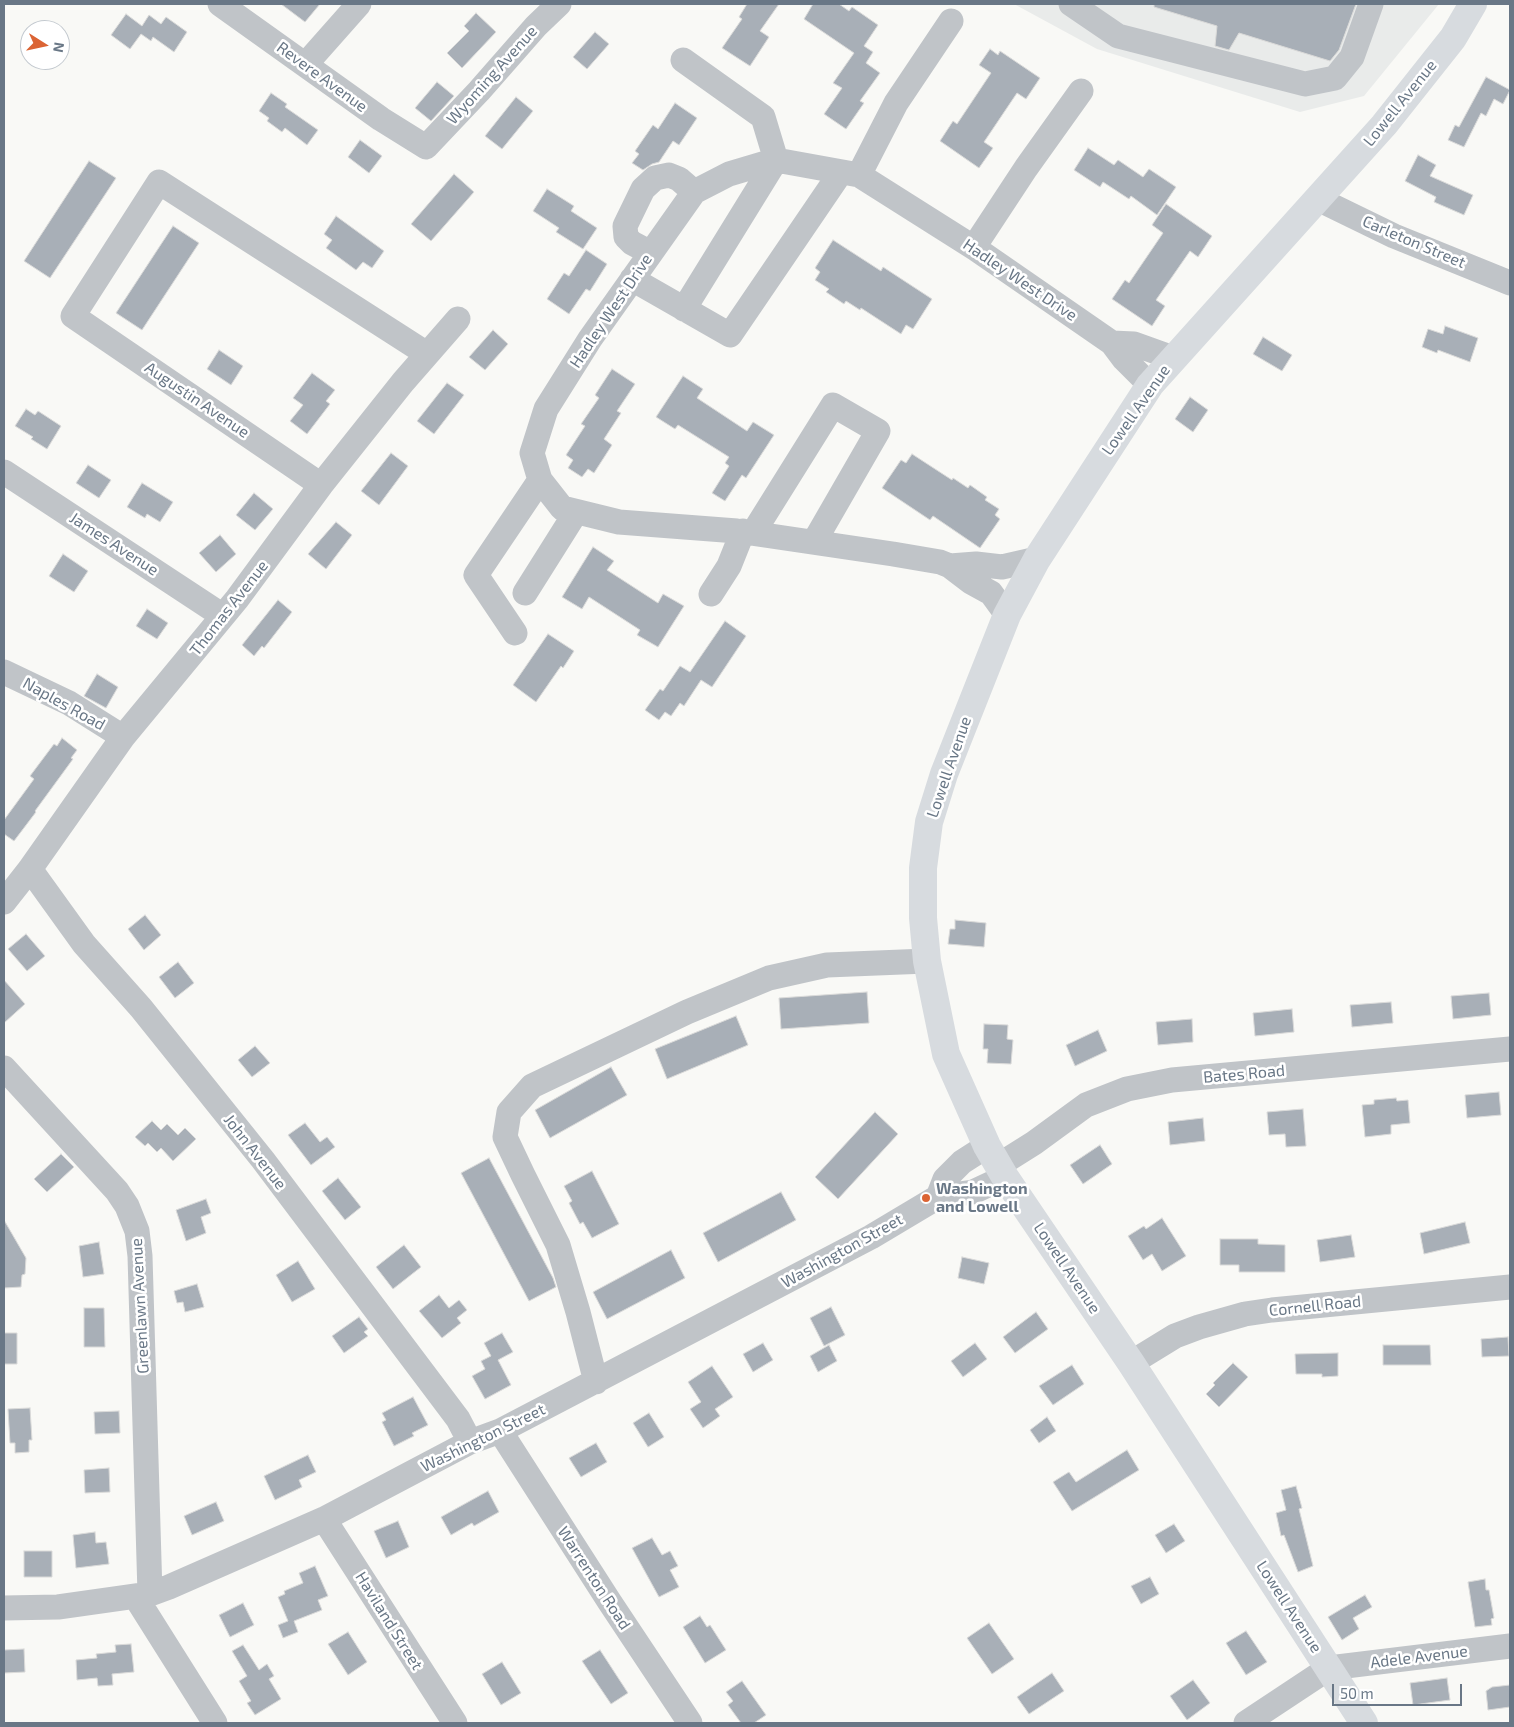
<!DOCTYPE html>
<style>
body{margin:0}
#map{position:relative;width:1514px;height:1727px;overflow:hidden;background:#f9f9f6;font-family:"Exo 2",sans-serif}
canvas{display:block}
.frame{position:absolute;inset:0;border:5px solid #697786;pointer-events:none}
.north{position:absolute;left:20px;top:20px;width:50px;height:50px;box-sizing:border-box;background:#fff;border:1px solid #c3c9cf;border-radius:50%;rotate:100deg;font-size:14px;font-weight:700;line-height:20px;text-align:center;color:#697786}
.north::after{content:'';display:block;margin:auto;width:18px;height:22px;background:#db6434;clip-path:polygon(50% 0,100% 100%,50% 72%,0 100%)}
.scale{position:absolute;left:1332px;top:1684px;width:130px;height:22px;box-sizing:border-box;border:2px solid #697786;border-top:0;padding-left:6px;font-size:15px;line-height:18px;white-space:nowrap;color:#697786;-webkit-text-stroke:4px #fff;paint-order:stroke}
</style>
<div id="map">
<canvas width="1514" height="1727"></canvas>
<div class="frame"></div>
<div class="north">N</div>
<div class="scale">50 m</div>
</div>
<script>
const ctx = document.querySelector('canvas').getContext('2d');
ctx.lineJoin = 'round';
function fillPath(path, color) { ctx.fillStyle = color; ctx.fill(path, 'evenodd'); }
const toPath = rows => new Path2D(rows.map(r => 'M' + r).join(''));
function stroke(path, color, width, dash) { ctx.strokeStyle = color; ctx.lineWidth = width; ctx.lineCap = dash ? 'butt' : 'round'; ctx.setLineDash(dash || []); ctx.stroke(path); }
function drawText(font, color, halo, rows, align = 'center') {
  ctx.font = font + ' "Exo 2",sans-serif'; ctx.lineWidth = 5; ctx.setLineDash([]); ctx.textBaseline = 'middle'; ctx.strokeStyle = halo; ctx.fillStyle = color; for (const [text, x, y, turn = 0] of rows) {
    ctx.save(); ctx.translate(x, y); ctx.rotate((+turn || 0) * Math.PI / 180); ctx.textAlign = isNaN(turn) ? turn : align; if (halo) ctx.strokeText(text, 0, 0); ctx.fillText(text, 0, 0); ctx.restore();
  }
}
fillPath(toPath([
 [1014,4,1439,4,1364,96,1300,112,1097,49]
]), '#e9ebea');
const building = toPath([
 [281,4,320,4,305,22,281,4],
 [747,4,779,4,760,31,769,37,750,66,722,48,742,19,739,17,747,4],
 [813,4,839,4,849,11,852,7,878,25,864,46,873,52,866,63,880,73,860,101,864,103,846,129,824,114,842,88,833,83,854,53,804,19,813,4],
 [1154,4,1356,4,1339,50,1330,61,1239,33,1229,50,1215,46,1217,26,1154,7,1154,4],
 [476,13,496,32,462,68,447,53,469,31,464,26,476,13],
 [126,14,142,26,149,15,161,24,166,17,187,32,174,52,153,37,151,41,141,34,130,49,111,35,126,14],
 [595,32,609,44,587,69,573,57,595,32],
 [990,49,998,55,1000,51,1040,78,1026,99,1017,93,984,142,993,148,979,168,940,141,953,121,957,124,991,73,979,65,990,49],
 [1486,77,1510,90,1503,104,1494,99,1486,116,1481,113,1464,147,1448,140,1455,125,1459,127,1486,77],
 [437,82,454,96,431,121,415,108,437,82],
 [271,93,287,104,285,107,318,130,307,145,285,128,282,132,267,121,269,118,259,111,271,93],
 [516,97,533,111,502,149,485,136,516,97],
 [675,103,697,118,679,145,673,141,659,162,652,164,643,170,632,163,639,154,635,151,653,125,658,129,675,103],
 [360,140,382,156,369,173,348,157,360,140],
 [1088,148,1114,165,1118,160,1143,177,1149,169,1176,187,1157,215,1131,196,1129,199,1103,182,1100,187,1074,170,1088,148],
 [1418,155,1436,165,1430,176,1473,195,1464,215,1434,202,1436,197,1405,181,1418,155],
 [89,161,116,178,50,278,24,261,89,161],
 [454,174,474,192,431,241,411,224,454,174],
 [547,189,574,206,571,211,597,228,583,249,556,232,559,228,533,211,547,189],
 [1166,204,1212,236,1198,257,1190,251,1156,300,1165,306,1152,326,1112,299,1125,280,1129,283,1163,233,1152,225,1166,204],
 [336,216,384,251,372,268,363,262,356,270,326,248,332,240,324,234,336,216],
 [173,226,199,243,142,330,116,313,173,226],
 [833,240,881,271,883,267,932,299,913,329,906,325,901,334,861,308,860,310,846,301,844,304,826,292,829,289,815,280,820,272,815,268,833,240],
 [586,250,607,264,590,291,586,289,569,314,547,299,564,273,569,276,586,250],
 [1445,326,1478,338,1470,362,1438,350,1437,353,1422,347,1428,329,1443,334,1445,326],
 [493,330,508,344,485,370,469,357,493,330],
 [1263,337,1292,355,1282,371,1253,354,1263,337],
 [219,350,243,366,231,385,207,369,219,350],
 [612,369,635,384,617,411,621,413,604,439,612,445,594,473,588,469,582,477,568,468,573,460,566,455,585,426,581,424,599,398,595,395,612,369],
 [312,373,335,390,326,401,330,404,307,434,290,421,303,405,293,398,312,373],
 [683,376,703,389,697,398,747,431,753,422,774,435,746,478,742,475,725,501,712,493,729,466,725,463,729,457,678,425,675,429,656,417,683,376],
 [447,383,464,395,434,434,417,421,447,383],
 [1190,397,1208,410,1193,432,1175,419,1190,397],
 [26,409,35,415,38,411,61,426,47,449,31,439,33,437,15,426,26,409],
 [391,453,408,466,379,505,361,491,391,453],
 [912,454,952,480,953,478,968,488,970,485,987,497,985,500,999,509,995,515,1000,519,980,548,933,516,930,520,882,488,901,460,906,463,912,454],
 [88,465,111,480,99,498,76,483,88,465],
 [142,483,173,502,160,522,147,514,145,518,127,507,142,483],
 [254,493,273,509,255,530,236,515,254,493],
 [336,522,352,535,326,569,308,554,336,522],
 [220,535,236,554,216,572,199,553,220,535],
 [593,547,614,561,607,570,658,603,663,594,684,606,658,647,637,635,640,630,589,597,582,609,562,597,593,547],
 [63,554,88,571,74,592,49,576,63,554],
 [278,600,292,612,264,648,262,646,254,656,242,645,278,600],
 [147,609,168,623,157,639,136,626,147,609],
 [725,621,746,636,712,687,701,680,684,706,680,703,671,716,665,712,659,720,645,710,660,689,663,691,680,666,690,672,725,621],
 [548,634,574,651,563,668,561,666,536,702,513,685,548,634],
 [97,674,118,687,106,708,84,696,97,674],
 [62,738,77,750,71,758,73,759,35,811,36,812,14,841,4,834,4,820,34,779,30,776,54,744,57,746,62,738],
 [145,915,161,935,144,950,128,929,145,915],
 [955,920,986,923,984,947,948,944,950,929,955,929,955,920],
 [26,934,45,956,27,971,8,949,26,934],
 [178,962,194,983,175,998,159,977,178,962],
 [4,980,25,1004,4,1023,4,980],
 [867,992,869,1023,781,1029,779,998,867,992],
 [1489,993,1491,1015,1453,1019,1451,996,1489,993],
 [1391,1002,1393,1023,1352,1027,1350,1005,1391,1002],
 [1292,1009,1294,1032,1255,1036,1253,1013,1292,1009],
 [736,1016,748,1045,667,1079,655,1049,736,1016],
 [1192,1019,1193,1042,1158,1045,1156,1022,1192,1019],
 [984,1024,1008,1025,1007,1039,1013,1040,1011,1064,987,1063,988,1049,983,1049,984,1024],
 [1098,1030,1107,1051,1075,1066,1066,1045,1098,1030],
 [255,1046,270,1063,252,1077,238,1060,255,1046],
 [611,1067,627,1095,550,1138,535,1110,611,1067],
 [1499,1092,1501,1115,1467,1118,1465,1095,1499,1092],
 [1396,1098,1397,1101,1408,1100,1410,1123,1391,1125,1391,1134,1365,1137,1362,1105,1374,1104,1374,1100,1396,1098],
 [1303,1109,1306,1146,1286,1147,1285,1134,1269,1135,1267,1112,1303,1109],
 [875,1112,898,1134,838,1199,815,1177,875,1112],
 [1203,1118,1205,1141,1170,1145,1168,1122,1203,1118],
 [152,1121,161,1130,167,1124,178,1135,185,1128,196,1139,173,1161,161,1148,157,1152,148,1143,145,1146,135,1137,152,1121],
 [305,1123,320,1142,327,1137,335,1147,311,1165,288,1135,305,1123],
 [1100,1145,1112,1164,1083,1184,1070,1165,1100,1145],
 [61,1154,74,1167,47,1192,34,1179,61,1154],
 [489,1158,553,1278,556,1287,529,1301,461,1173,489,1158],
 [592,1171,619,1224,592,1238,583,1222,580,1224,569,1203,572,1201,564,1186,592,1171],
 [338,1178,361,1207,345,1220,322,1191,338,1178],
 [781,1192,796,1220,718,1262,703,1233,781,1192],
 [206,1199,211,1213,201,1217,206,1233,186,1241,176,1210,206,1199],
 [1162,1218,1186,1256,1162,1271,1152,1254,1143,1260,1128,1236,1144,1226,1146,1229,1162,1218],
 [4,1220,26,1258,25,1274,22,1275,21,1287,4,1288,4,1220],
 [1465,1222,1470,1243,1424,1254,1420,1233,1465,1222],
 [1351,1235,1355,1257,1320,1262,1317,1240,1351,1235],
 [1220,1239,1258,1239,1258,1244,1285,1245,1285,1272,1239,1272,1239,1265,1220,1265,1220,1239],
 [99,1242,104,1274,83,1277,79,1246,99,1242],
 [404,1245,421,1267,393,1289,376,1267,404,1245],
 [671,1250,685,1278,607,1319,593,1292,671,1250],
 [962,1257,989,1263,984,1284,958,1278,962,1257],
 [298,1261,315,1289,292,1302,276,1275,298,1261],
 [197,1284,204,1307,185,1312,183,1302,177,1303,174,1291,197,1284],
 [439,1295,449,1308,459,1300,467,1310,457,1318,461,1323,442,1338,419,1311,439,1295],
 [831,1307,845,1335,824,1346,810,1318,831,1307],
 [84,1308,104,1308,105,1347,84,1347,84,1308],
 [1036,1312,1048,1329,1015,1353,1003,1337,1036,1312],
 [359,1317,368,1329,364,1332,368,1336,344,1353,332,1336,359,1317],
 [4,1333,17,1333,17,1364,4,1364,4,1333],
 [502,1333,513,1352,498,1360,511,1385,485,1399,472,1376,485,1369,481,1361,491,1356,484,1343,502,1333],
 [1508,1337,1509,1356,1482,1357,1481,1339,1508,1337],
 [763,1343,773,1360,753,1372,743,1354,763,1343],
 [975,1343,987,1359,963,1377,951,1361,975,1343],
 [829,1345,837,1361,818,1372,810,1356,829,1345],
 [1383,1345,1430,1345,1431,1365,1383,1365,1383,1345],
 [1338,1353,1338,1376,1322,1377,1322,1374,1296,1374,1295,1354,1338,1353],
 [1233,1363,1248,1377,1219,1407,1206,1394,1215,1385,1213,1383,1233,1363],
 [1072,1365,1084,1384,1053,1405,1039,1386,1072,1365],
 [712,1366,733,1397,715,1409,720,1416,703,1428,690,1409,701,1402,688,1382,712,1366],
 [413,1397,428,1425,412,1433,414,1436,394,1446,382,1422,386,1420,382,1413,413,1397],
 [30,1408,32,1440,29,1440,29,1452,15,1453,15,1443,10,1443,8,1409,30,1408],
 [119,1411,120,1433,95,1434,94,1412,119,1411],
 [649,1413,664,1437,648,1447,633,1423,649,1413],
 [1047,1417,1056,1431,1039,1443,1030,1430,1047,1417],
 [596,1443,607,1462,581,1477,569,1458,596,1443],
 [1127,1450,1139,1470,1072,1511,1053,1482,1069,1472,1076,1482,1127,1450],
 [308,1455,316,1472,299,1480,302,1487,275,1500,264,1476,308,1455],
 [109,1468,110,1492,85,1493,84,1470,109,1468],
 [1296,1486,1302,1508,1299,1509,1313,1566,1298,1572,1284,1535,1281,1536,1276,1513,1286,1510,1281,1490,1296,1486],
 [488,1491,499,1512,474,1526,472,1523,451,1535,441,1517,488,1491],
 [216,1502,224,1521,192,1535,184,1516,216,1502],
 [398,1521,409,1547,386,1558,374,1531,398,1521],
 [1174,1524,1185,1541,1166,1553,1155,1535,1174,1524],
 [95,1532,96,1543,106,1542,109,1564,76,1568,73,1535,95,1532],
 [652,1538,662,1555,670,1551,678,1566,670,1570,679,1587,659,1597,632,1548,652,1538],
 [24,1551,52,1551,52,1577,24,1577,24,1551],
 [315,1566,328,1596,318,1600,322,1610,294,1621,298,1632,283,1638,278,1625,288,1621,278,1597,285,1594,284,1591,303,1583,299,1573,315,1566],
 [1150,1577,1159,1594,1141,1604,1131,1586,1150,1577],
 [1485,1579,1486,1590,1489,1590,1494,1618,1491,1619,1492,1625,1475,1627,1468,1582,1485,1579],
 [1365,1595,1372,1607,1353,1618,1359,1629,1342,1640,1328,1617,1365,1595],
 [243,1603,254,1625,230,1637,219,1615,243,1603],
 [700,1616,707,1627,710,1625,726,1650,705,1663,683,1627,700,1616],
 [989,1623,1014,1659,992,1674,967,1638,989,1623],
 [1246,1631,1267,1662,1246,1675,1226,1643,1246,1631],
 [348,1632,367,1662,348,1675,328,1644,348,1632],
 [131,1644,134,1672,112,1674,113,1685,98,1686,97,1678,77,1680,76,1660,97,1658,96,1654,116,1652,115,1645,131,1644],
 [243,1645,259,1670,267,1664,274,1676,269,1679,281,1699,255,1715,247,1703,251,1701,239,1681,247,1676,232,1651,243,1645],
 [24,1649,25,1672,4,1673,4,1650,24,1649],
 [600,1650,628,1693,611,1704,582,1661,600,1650],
 [502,1662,521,1693,501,1705,482,1674,502,1662],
 [1052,1673,1064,1691,1029,1714,1017,1697,1052,1673],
 [1447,1678,1450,1700,1413,1705,1410,1683,1447,1678],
 [1193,1680,1210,1703,1187,1720,1170,1696,1193,1680],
 [742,1681,766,1715,754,1723,741,1723,728,1705,733,1701,726,1692,742,1681],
 [1510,1685,1510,1707,1488,1710,1486,1691,1492,1687,1510,1685]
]);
fillPath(building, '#a8afb7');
stroke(building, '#dadad9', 1);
stroke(toPath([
 [220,4,381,119,426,147,479,91,536,26,559,4],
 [1071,4,1118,36,1305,84,1335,78,1352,57,1371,4],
 [683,60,763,117,776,160,684,309],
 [305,65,359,4],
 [859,175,896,103,951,21],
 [1318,199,1394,236,1510,283],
 [974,247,1026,168,1081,91],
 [651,253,632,243,626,237,625,226,643,189,655,178,669,175,679,179,694,192],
 [632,279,730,335,841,172],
 [1150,385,1124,359,1112,343,1134,344,1173,358],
 [4,472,223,616],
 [321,485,73,316,159,182,427,354],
 [753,533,833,405,878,431,814,542],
 [950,566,940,562,893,554,737,531,619,522,562,508,540,480,532,453,546,409,590,339,694,192,729,174,776,160,859,175,976,249,1112,343],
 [525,593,576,512],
 [711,594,729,566,743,531],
 [1007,615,991,593,971,582,950,566,976,564,1002,567,1037,559],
 [515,633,476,575,540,480],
 [4,672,69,703,123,737],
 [30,869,84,944,141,1008,263,1160,458,1419,470,1442],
 [4,902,30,869,123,737,237,599,321,485,403,382,458,319],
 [4,1068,117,1191,127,1206,137,1231,140,1256,150,1594],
 [999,1165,1034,1143,1086,1105,1127,1089,1172,1080,1510,1049],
 [938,1197,945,1179,962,1162,987,1146],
 [1131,1363,1175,1336,1199,1327,1245,1314,1272,1310,1510,1287],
 [596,1382,578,1312,558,1245,523,1175,505,1137,509,1112,532,1086,687,1012,769,978,827,965,927,961],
 [500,1431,609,1601,690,1723],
 [324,1519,455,1723],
 [135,1596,215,1723],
 [4,1608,58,1607,150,1594,169,1587,324,1519,470,1442,500,1431,871,1237,938,1197,973,1192,1005,1177],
 [1246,1723,1329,1668,1510,1646]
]), '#c0c4c8', 25);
stroke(toPath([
 [1364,1723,1131,1363,1005,1177,987,1146,946,1054,927,961,923,918,923,868,929,822,944,774,1007,615,1037,559,1150,385,1384,125,1453,38,1473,4]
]), '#d7dbdf', 28);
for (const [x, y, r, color] of [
 [926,1198,5,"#db6434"]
]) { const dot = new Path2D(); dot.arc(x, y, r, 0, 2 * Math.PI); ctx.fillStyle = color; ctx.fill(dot); stroke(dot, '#fff', 2); }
drawText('16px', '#697786', '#fff', [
 ["Wyoming Avenue",492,75,-48],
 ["Revere Avenue",322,77,36],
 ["Lowell Avenue",1400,103,-51],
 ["Carleton Street",1414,242,23],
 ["Hadley West Drive",1020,280,34],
 ["Hadley West Drive",611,311,-56],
 ["Augustin Avenue",197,400,34],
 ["Lowell Avenue",1136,410,-55],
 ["James Avenue",114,544,33],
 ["Thomas Avenue",229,608,-52],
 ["Naples Road",64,704,29],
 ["Lowell Avenue",949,767,-71],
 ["Bates Road",1244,1074,-5],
 ["John Avenue",255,1152,52],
 ["Washington Street",842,1251,-29],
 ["Lowell Avenue",1067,1268,56],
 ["Greenlawn Avenue",140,1306,-93],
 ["Cornell Road",1315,1306,-6],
 ["Washington Street",483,1438,-26],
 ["Warrenton Road",594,1578,57],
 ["Lowell Avenue",1289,1607,57],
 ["Haviland Street",389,1621,58],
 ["Adele Avenue",1419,1657,-7]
]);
drawText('bold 16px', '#697786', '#fff', [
 ["Washington",936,1189],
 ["and Lowell",936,1207]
], 'left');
</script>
